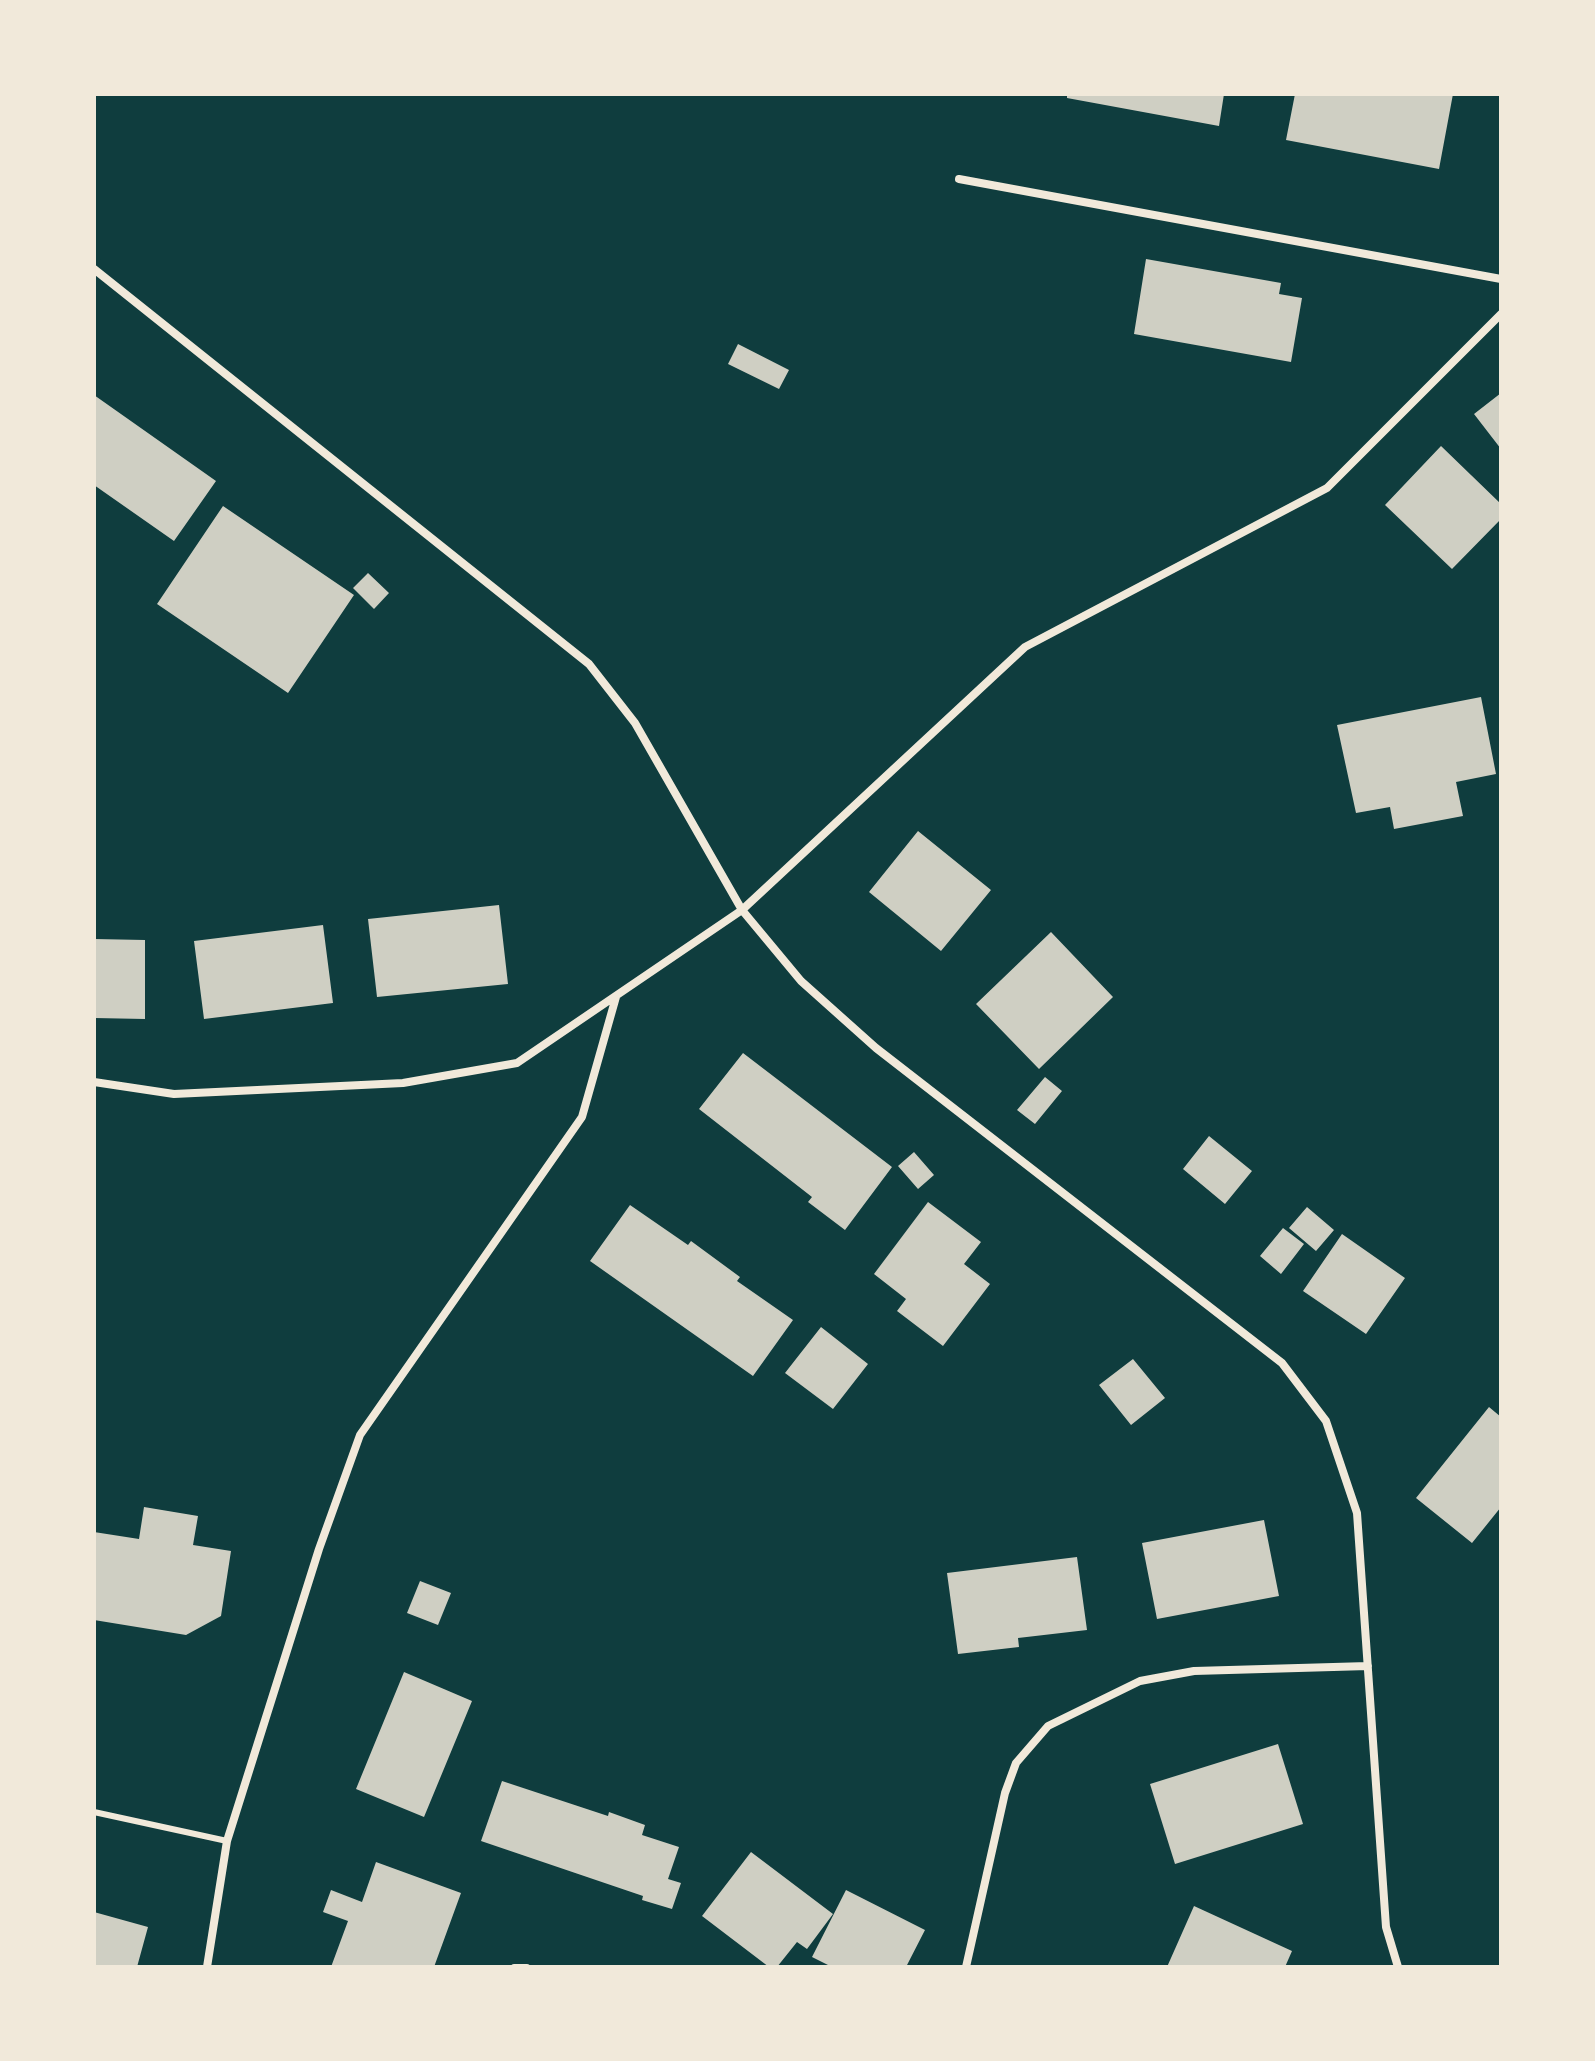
<!DOCTYPE html>
<style>
body{margin:0}
#map{position:relative;width:1595px;height:2061px;overflow:hidden;background:#0f3d3e;font-family:Inter,sans-serif}
canvas{display:block}
.frame{position:absolute;inset:0;border:96px solid #f1e9da;pointer-events:none}
</style>
<div id="map">
<canvas width="1595" height="2061"></canvas>
<div class="frame"></div>
</div>
<script>
const ctx = document.querySelector('canvas').getContext('2d');
ctx.lineJoin = 'round';
function fillPath(path, color) { ctx.fillStyle = color; ctx.fill(path, 'evenodd'); }
const toPath = rows => new Path2D(rows.map(r => 'M' + r).join(''));
function stroke(path, color, width, dash) { ctx.strokeStyle = color; ctx.lineWidth = width; ctx.lineCap = dash ? 'butt' : 'round'; ctx.setLineDash(dash || []); ctx.stroke(path); }
fillPath(toPath([
 [1067,94,1224,94,1219,126,1067,98],
 [1295,94,1453,94,1439,169,1286,140],
 [1146,259,1281,283,1279,294,1302,298,1291,362,1134,334],
 [738,344,789,370,779,389,728,364],
 [1501,393,1501,449,1474,414],
 [94,395,216,481,174,541,94,485],
 [1441,446,1501,504,1501,519,1452,569,1385,505],
 [223,506,354,595,288,693,157,604],
 [368,573,389,593,374,609,353,588],
 [1481,697,1496,774,1456,782,1463,816,1394,829,1390,807,1356,813,1337,725],
 [918,831,991,890,941,951,869,892],
 [499,905,508,984,377,997,368,919],
 [323,925,333,1003,204,1019,194,941],
 [1051,932,1113,997,1039,1069,976,1004],
 [94,939,145,940,145,1019,94,1018],
 [743,1053,892,1167,845,1230,808,1202,812,1197,699,1109],
 [1045,1077,1062,1091,1035,1124,1017,1110],
 [1209,1136,1252,1171,1225,1204,1183,1169],
 [914,1152,934,1175,918,1189,898,1166],
 [928,1202,981,1242,964,1264,990,1284,943,1346,897,1311,906,1299,874,1274],
 [630,1205,688,1245,691,1241,740,1277,737,1281,793,1320,753,1376,590,1261],
 [1307,1207,1334,1230,1316,1251,1289,1228],
 [1283,1228,1304,1244,1281,1274,1260,1256],
 [1342,1234,1405,1278,1366,1334,1303,1291],
 [821,1327,868,1364,833,1409,785,1373],
 [1133,1359,1165,1398,1131,1425,1099,1385],
 [1489,1407,1501,1417,1501,1507,1472,1543,1416,1498],
 [144,1507,198,1516,193,1545,231,1551,221,1616,186,1635,94,1620,94,1532,139,1539],
 [1264,1520,1279,1596,1157,1619,1142,1543],
 [1077,1557,1087,1630,1018,1638,1019,1647,958,1654,947,1573],
 [420,1581,451,1593,438,1625,407,1613],
 [404,1672,472,1701,424,1817,356,1789],
 [1278,1744,1303,1824,1175,1864,1150,1784],
 [502,1781,608,1816,609,1812,645,1825,642,1835,679,1847,668,1879,681,1883,672,1909,642,1900,643,1896,481,1841],
 [751,1852,833,1914,807,1949,797,1942,777,1967,769,1967,702,1916],
 [376,1862,461,1893,434,1967,331,1967,348,1921,323,1912,331,1890,362,1902],
 [846,1890,925,1930,906,1967,832,1967,812,1957],
 [1194,1906,1292,1951,1285,1967,1167,1967],
 [94,1912,148,1927,137,1967,94,1967]
]), '#cfcfc3');
stroke(toPath([
 [94,1812,227,1841],
 [514,1967,527,1967]
]), '#f1e9da', 6);
stroke(toPath([
 [959,179,1501,279],
 [94,269,589,664,635,723,742,910,801,981,876,1048,1282,1363,1326,1421,1357,1513,1386,1927,1398,1967],
 [94,1082,174,1094,403,1083,517,1063,742,910,1025,647,1327,488,1501,314],
 [207,1967,227,1841,319,1549,360,1435,582,1117,616,997],
 [966,1967,1005,1793,1016,1763,1048,1726,1140,1681,1194,1671,1368,1666]
]), '#f1e9da', 8);
</script>
